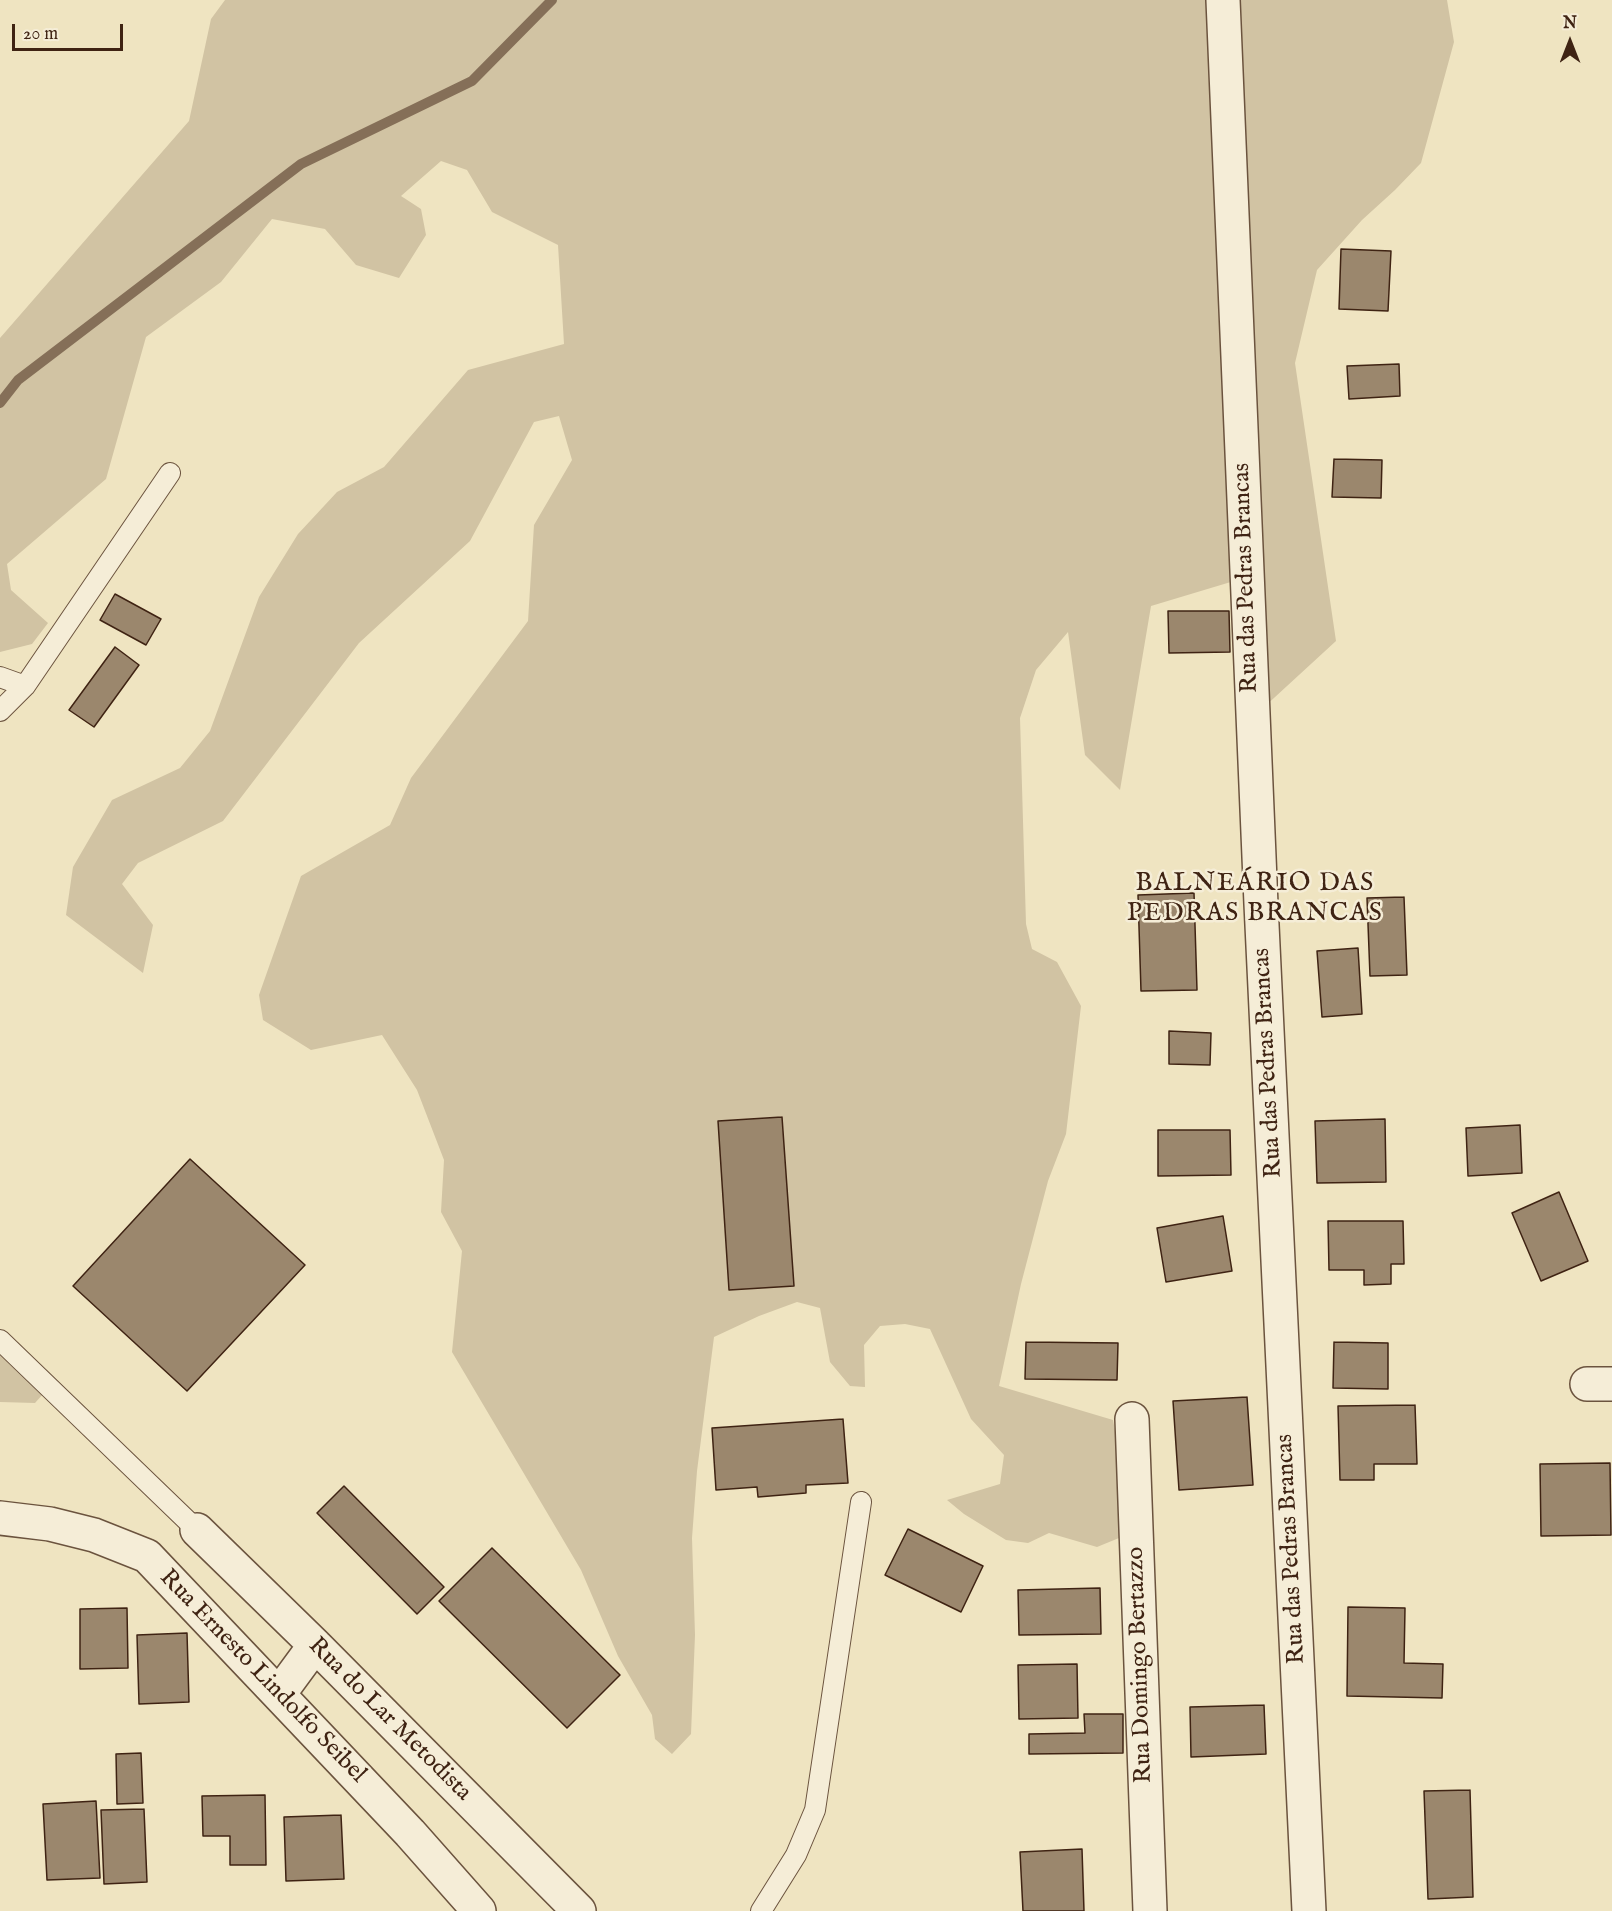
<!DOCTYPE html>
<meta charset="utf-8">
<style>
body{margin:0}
#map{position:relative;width:1612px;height:1911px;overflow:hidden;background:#efe4c1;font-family:"IM FELL English",serif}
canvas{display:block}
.north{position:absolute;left:1540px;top:12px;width:60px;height:60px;-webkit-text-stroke:4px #f5edd7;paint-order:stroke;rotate:0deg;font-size:16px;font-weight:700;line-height:24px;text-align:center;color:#3f2313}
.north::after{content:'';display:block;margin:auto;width:21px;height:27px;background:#3f2313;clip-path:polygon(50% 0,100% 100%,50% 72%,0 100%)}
.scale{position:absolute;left:12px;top:24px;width:111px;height:27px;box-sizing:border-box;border:3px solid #3f2313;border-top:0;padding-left:8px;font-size:18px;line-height:21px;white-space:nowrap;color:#3f2313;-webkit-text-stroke:4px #f5edd7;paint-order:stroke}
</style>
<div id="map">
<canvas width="1612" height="1911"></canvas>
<div class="north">N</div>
<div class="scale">20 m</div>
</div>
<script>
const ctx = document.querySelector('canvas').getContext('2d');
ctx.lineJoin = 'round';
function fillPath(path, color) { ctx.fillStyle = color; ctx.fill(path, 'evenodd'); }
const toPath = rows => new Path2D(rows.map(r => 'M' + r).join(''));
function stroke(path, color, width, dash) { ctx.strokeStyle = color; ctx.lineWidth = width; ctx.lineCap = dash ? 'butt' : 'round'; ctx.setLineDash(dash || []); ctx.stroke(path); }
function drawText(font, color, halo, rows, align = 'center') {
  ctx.font = font + ' "IM FELL English",serif'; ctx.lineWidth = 5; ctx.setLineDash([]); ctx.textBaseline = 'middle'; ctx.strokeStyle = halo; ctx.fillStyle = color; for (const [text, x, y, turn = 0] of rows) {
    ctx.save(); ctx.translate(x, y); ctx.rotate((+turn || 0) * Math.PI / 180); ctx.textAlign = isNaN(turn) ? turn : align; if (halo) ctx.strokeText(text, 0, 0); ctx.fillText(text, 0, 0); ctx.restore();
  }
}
fillPath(toPath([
 [225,0,1447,0,1454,42,1421,163,1395,190,1362,220,1317,270,1295,363,1336,641,1250,720,1244,578,1151,606,1120,790,1085,755,1068,632,1036,670,1020,718,1026,924,1032,949,1057,962,1081,1006,1066,1134,1048,1181,1021,1284,999,1386,1113,1420,1124,1477,1119,1538,1097,1547,1049,1533,1028,1543,1006,1540,964,1514,947,1500,1000,1484,1004,1455,971,1419,930,1329,905,1324,880,1326,864,1345,865,1387,850,1386,830,1362,820,1308,797,1302,759,1316,714,1337,697,1471,692,1538,695,1635,691,1734,672,1754,655,1739,652,1715,618,1656,581,1570,452,1352,462,1251,441,1212,444,1160,417,1090,382,1035,311,1050,263,1020,259,995,301,876,390,825,411,778,528,621,534,525,572,460,559,416,534,422,470,541,359,643,223,821,138,863,122,884,153,925,143,973,66,915,73,867,112,800,180,768,210,731,259,597,298,534,337,492,384,467,468,370,564,344,558,245,492,212,467,170,441,161,401,196,421,209,426,235,399,278,356,265,325,229,272,219,221,282,146,337,106,479,7,564,11,590,48,623,32,644,0,652,0,338,189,121,211,19],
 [0,1331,35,1362,51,1385,35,1403,0,1402]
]), '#d1c3a3');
stroke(toPath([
 [0,403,18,380,301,164,472,81,552,0]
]), '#856f58', 10);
const building = toPath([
 [1341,249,1391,251,1388,311,1339,309,1341,249],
 [1399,364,1400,396,1349,399,1347,366,1399,364],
 [1334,459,1382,460,1381,498,1332,497,1334,459],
 [115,594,161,619,146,645,100,620,115,594],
 [1168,611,1229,611,1230,652,1169,653,1168,611],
 [115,647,139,665,94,727,69,710,115,647],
 [1194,893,1197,990,1141,991,1138,895,1194,893],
 [1404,897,1407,975,1370,976,1367,898,1404,897],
 [1358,948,1362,1014,1322,1017,1317,951,1358,948],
 [1169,1031,1211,1033,1210,1065,1169,1064,1169,1031],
 [782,1117,794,1286,729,1290,718,1121,782,1117],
 [1385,1119,1386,1182,1317,1183,1315,1121,1385,1119],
 [1520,1125,1522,1173,1468,1176,1466,1128,1520,1125],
 [1158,1130,1230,1130,1231,1175,1158,1176,1158,1130],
 [190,1159,305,1265,187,1391,73,1286,190,1159],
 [1559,1192,1588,1261,1541,1281,1512,1213,1559,1192],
 [1223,1216,1232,1271,1166,1282,1157,1228,1223,1216],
 [1328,1221,1403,1221,1404,1264,1391,1264,1391,1284,1364,1285,1364,1270,1329,1270,1328,1221],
 [1026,1342,1118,1343,1117,1380,1025,1379,1026,1342],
 [1334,1342,1388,1343,1388,1389,1333,1388,1334,1342],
 [1247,1397,1253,1485,1179,1490,1173,1401,1247,1397],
 [1415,1405,1417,1464,1374,1464,1374,1480,1340,1480,1338,1406,1415,1405],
 [843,1419,848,1483,806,1485,806,1493,758,1497,757,1487,716,1490,712,1428,843,1419],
 [1610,1463,1611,1535,1541,1536,1540,1464,1610,1463],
 [344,1486,444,1587,417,1614,317,1513,344,1486],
 [908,1529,983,1566,961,1612,885,1575,908,1529],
 [492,1548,620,1675,567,1728,439,1601,492,1548],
 [1100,1588,1101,1634,1019,1635,1018,1590,1100,1588],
 [1348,1607,1405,1608,1404,1663,1443,1664,1442,1698,1347,1696,1348,1607],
 [127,1608,128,1668,80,1669,80,1609,127,1608],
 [187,1633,189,1702,139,1704,137,1635,187,1633],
 [1077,1664,1078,1718,1019,1719,1018,1665,1077,1664],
 [1264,1705,1266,1754,1191,1757,1190,1707,1264,1705],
 [1084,1714,1123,1714,1123,1753,1029,1754,1029,1734,1085,1733,1084,1714],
 [141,1753,143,1803,117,1804,116,1754,141,1753],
 [1470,1790,1473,1897,1428,1899,1424,1791,1470,1790],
 [265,1795,266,1865,230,1865,230,1836,203,1836,202,1796,265,1795],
 [96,1801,100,1878,47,1880,43,1804,96,1801],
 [144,1809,147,1882,104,1884,101,1810,144,1809],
 [341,1815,344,1879,286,1881,284,1817,341,1815],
 [1082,1849,1084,1911,1023,1911,1020,1852,1082,1849]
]);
fillPath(building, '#9b876d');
stroke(building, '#3f2313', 1.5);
const lane = toPath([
 [0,677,25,686],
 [0,711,25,686,170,473],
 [0,1340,197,1530],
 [761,1911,796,1855,815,1810,861,1502]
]);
const street = toPath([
 [1223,0,1261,904,1309,1911],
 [1587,1384,1612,1384],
 [1132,1419,1150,1911],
 [0,1518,50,1524,94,1535,147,1556,410,1833,479,1911],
 [197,1530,315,1645,579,1911],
 [279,1694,315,1645]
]);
stroke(lane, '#6b533e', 22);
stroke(street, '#6b533e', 36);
stroke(lane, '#f5edd7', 20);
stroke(street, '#f5edd7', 33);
drawText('24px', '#3f2313', '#f5edd7', [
 ["Rua das Pedras Brancas",1247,578,-92],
 ["Rua das Pedras Brancas",1269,1063,-93],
 ["Rua das Pedras Brancas",1292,1549,-93],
 ["Rua Domingo Bertazzo",1141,1665,-92],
 ["Rua Ernesto Lindolfo Seibel",262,1677,46],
 ["Rua do Lar Metodista",389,1720,45]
]);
ctx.letterSpacing = '1.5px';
drawText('26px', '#3f2313', '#f5edd7', [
 ["BALNEÁRIO DAS",1255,885],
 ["PEDRAS BRANCAS",1255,915]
]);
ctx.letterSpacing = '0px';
</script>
